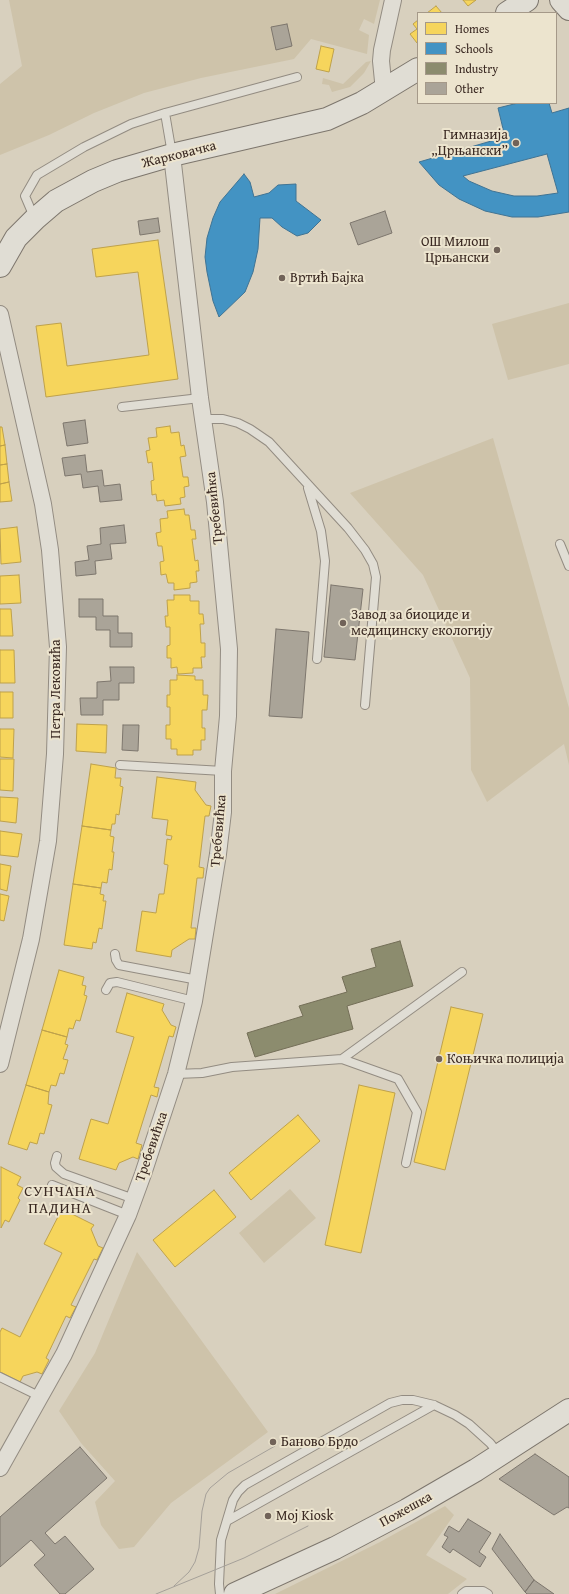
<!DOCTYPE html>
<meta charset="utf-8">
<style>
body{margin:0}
#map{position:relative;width:569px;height:1594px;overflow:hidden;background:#d8d0be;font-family:"Gentium Book Plus",serif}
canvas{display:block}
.legend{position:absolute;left:417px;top:12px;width:140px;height:92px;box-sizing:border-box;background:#ece4ce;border:1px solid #a59989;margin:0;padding:5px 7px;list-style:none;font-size:12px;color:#3a2922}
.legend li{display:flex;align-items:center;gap:8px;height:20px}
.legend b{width:20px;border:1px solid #a59989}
</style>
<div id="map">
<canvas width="569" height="1594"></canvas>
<ul class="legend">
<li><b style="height:11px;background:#f6d55c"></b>Homes</li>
<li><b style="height:11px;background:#4393c3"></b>Schools</li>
<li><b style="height:11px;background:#8c8c6e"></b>Industry</li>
<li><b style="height:11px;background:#aaa498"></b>Other</li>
</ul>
</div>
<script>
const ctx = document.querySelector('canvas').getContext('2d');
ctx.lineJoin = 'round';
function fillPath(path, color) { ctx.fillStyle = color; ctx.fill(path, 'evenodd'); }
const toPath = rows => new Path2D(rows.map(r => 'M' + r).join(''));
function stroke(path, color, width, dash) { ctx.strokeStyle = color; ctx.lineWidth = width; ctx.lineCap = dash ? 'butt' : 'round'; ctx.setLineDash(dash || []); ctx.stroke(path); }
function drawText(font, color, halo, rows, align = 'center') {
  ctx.font = font + ' "Gentium Book Plus",serif'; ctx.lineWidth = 4; ctx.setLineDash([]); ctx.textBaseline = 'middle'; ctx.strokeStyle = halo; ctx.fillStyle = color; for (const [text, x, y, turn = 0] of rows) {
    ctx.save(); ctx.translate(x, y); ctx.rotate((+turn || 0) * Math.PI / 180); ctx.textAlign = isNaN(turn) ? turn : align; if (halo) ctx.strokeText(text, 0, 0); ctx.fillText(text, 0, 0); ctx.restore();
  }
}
fillPath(toPath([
 [9,0,380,0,374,24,364,19,359,30,369,35,367,54,311,39,294,59,201,78,144,93,94,113,49,135,0,155,0,84,22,66],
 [371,61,364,73,350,87,332,92,329,85,322,84,323,78,343,84,366,62],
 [569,303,569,364,508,380,492,324],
 [493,438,569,708,569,765,564,744,487,802,471,770,470,678,423,575,350,493],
 [290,1189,316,1218,264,1263,239,1233],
 [137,1252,268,1432,171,1503,134,1547,119,1549,101,1525,95,1502,115,1481,81,1443,59,1411,95,1353],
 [445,1506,454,1515,426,1555,467,1579,448,1594,275,1594,380,1542]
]), '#cec3aa');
const homes = toPath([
 [463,0,476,0,468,6,463,0],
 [436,6,442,13,427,13,436,6],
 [418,20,418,43,417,43,410,34,417,29,413,24,418,20],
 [321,46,334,49,329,72,316,69,321,46],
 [158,240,178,379,46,397,36,326,61,323,67,366,149,355,138,272,96,277,92,249,158,240],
 [170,426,171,433,179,432,181,446,184,445,186,456,180,457,183,477,188,477,189,486,184,487,185,497,180,498,181,504,165,506,164,500,157,501,156,494,152,495,151,481,154,480,152,462,148,463,146,451,150,450,148,438,157,437,156,428,170,426],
 [0,427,2,427,5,445,0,446,0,427],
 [5,445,7,464,0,465,0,446,5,445],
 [7,464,9,482,0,484,0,465,7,464],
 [9,482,12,501,0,502,0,484,9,482],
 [184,509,185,515,189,515,191,530,195,530,196,539,192,539,195,561,198,560,199,571,196,571,197,582,190,583,190,588,174,590,174,583,168,583,166,574,161,575,160,562,164,561,162,546,158,546,156,533,161,532,160,519,168,518,167,511,184,509],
 [17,527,21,562,1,564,0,529,17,527],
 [19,575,21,603,0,604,0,576,19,575],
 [174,595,190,595,190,601,199,601,199,614,203,614,204,624,200,624,201,643,205,643,205,657,201,657,202,668,193,668,193,673,178,674,177,667,171,668,171,658,167,658,167,646,170,645,170,627,166,627,165,616,168,616,167,600,174,600,174,595],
 [0,609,11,609,13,636,0,636,0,609],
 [0,650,14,650,15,683,0,683,0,650],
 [177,675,195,676,195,680,203,680,203,695,208,695,207,710,202,710,202,728,205,728,205,740,201,740,201,750,193,750,193,755,177,755,177,749,171,749,171,739,166,739,166,725,170,725,170,707,167,707,167,695,170,695,170,680,177,680,177,675],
 [0,692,13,692,13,718,0,718,0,692],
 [77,724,107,725,106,753,76,751,77,724],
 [0,729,14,729,13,758,0,757,0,729],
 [0,759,14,759,13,791,0,790,0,759],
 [91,764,116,768,115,778,121,778,120,786,123,787,119,815,116,814,115,824,112,824,111,830,82,826,91,764],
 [157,777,196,782,195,790,206,805,211,806,209,816,205,816,199,867,204,868,203,878,197,878,191,928,196,928,195,939,189,939,172,950,171,957,136,951,142,911,156,913,159,894,164,894,168,865,164,864,167,839,171,840,172,836,166,835,168,820,152,818,157,777],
 [0,797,18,798,16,823,0,821,0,797],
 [82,826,111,830,110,836,114,837,112,852,114,852,112,870,109,869,107,883,102,882,101,888,73,884,82,826],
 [0,831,22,834,18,857,0,855,0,831],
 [0,864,11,866,7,891,0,889,0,864],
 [73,884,101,888,100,894,104,895,103,901,106,901,102,929,99,928,96,943,93,942,92,949,64,945,73,884],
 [0,894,9,896,4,921,0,920,0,894],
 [59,970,84,977,82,985,86,986,84,995,87,996,80,1021,76,1020,73,1029,69,1028,67,1037,42,1030,59,970],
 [127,993,164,1004,162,1010,171,1025,176,1027,173,1037,169,1036,154,1087,159,1088,157,1097,151,1095,136,1143,142,1145,138,1159,133,1157,119,1163,116,1170,79,1159,91,1119,108,1124,134,1037,116,1032,127,993],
 [451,1007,483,1014,445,1170,414,1162,451,1007],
 [42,1030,67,1037,65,1044,68,1045,63,1059,68,1060,64,1074,60,1073,56,1086,51,1085,49,1092,26,1085,42,1030],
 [26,1085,49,1092,48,1104,52,1105,44,1134,40,1133,37,1144,30,1142,27,1150,8,1144,26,1085],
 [359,1085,395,1093,361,1253,325,1245,359,1085],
 [298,1115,320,1141,251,1200,229,1173,298,1115],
 [1,1167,21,1177,17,1185,23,1188,18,1198,20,1200,9,1222,5,1220,1,1228,1,1167],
 [214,1190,236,1217,175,1267,153,1240,214,1190],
 [62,1209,94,1225,91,1229,98,1246,103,1248,97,1260,94,1259,71,1305,76,1307,70,1318,66,1316,46,1358,49,1360,42,1374,37,1372,23,1376,20,1382,0,1372,0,1332,2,1328,20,1337,62,1253,44,1244,62,1209]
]);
fillPath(homes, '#f6d55c');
stroke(homes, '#bea14b', 1);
const schools = toPath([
 [518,103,549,103,552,113,569,108,569,212,538,217,512,217,485,211,459,199,439,185,419,162,505,137,498,108,518,103],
 [547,154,558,193,537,196,514,196,492,191,469,181,463,176,547,154],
 [244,174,250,182,254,197,269,193,278,185,296,184,296,201,321,220,308,233,297,236,282,227,272,218,260,218,258,249,253,272,245,292,219,317,213,301,207,272,205,257,207,238,213,218,220,202,244,174]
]);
fillPath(schools, '#4393c3');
stroke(schools, '#407393', 1);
const industry = toPath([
 [400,941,413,986,347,1006,353,1029,255,1057,247,1033,303,1016,299,1006,347,992,342,977,376,967,371,949,400,941]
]);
fillPath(industry, '#8c8c6e');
stroke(industry, '#736e57', 1);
const building = toPath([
 [287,24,292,46,276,50,271,27,287,24],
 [385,211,392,233,358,245,350,223,385,211],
 [158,218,160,232,140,235,138,221,158,218],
 [85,420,88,443,67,446,63,423,85,420],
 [85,455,87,472,102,470,104,486,120,484,122,500,100,502,98,486,83,488,81,474,65,476,62,458,85,455],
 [124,525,126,543,110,544,112,559,95,561,96,574,76,576,75,562,89,560,87,546,101,544,100,528,124,525],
 [331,585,363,589,355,660,324,657,331,585],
 [79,599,103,599,103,616,118,616,118,633,132,633,132,647,110,647,110,630,96,630,96,617,79,617,79,599],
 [276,629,309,632,302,718,269,716,276,629],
 [110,667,134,667,134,683,119,683,119,700,103,700,103,715,81,715,80,698,97,698,97,682,111,681,110,667],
 [123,725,139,725,138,751,122,750,123,725],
 [80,1447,107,1478,45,1533,55,1544,65,1536,94,1569,65,1594,60,1594,34,1565,45,1555,31,1540,0,1567,0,1517,80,1447],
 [535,1454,569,1477,569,1508,567,1507,554,1515,499,1479,535,1454],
 [468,1519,491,1533,479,1552,486,1557,480,1567,453,1549,450,1553,442,1547,448,1537,444,1535,449,1526,459,1532,468,1519],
 [500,1534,534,1580,525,1592,492,1549,500,1534],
 [534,1580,554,1594,527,1594,525,1592,534,1580]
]);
fillPath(building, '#aaa498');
stroke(building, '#7d766d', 1);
const lane = toPath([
 [165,113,172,154],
 [34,217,25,196,37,175,84,147,131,124,165,113,297,77],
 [122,407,200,398],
 [204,419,223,419,238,423,250,429,269,442,348,528,365,550,373,564,376,577,365,705],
 [308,488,321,531,325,561,317,659],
 [560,544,569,566],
 [120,765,223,771],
 [115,954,116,960,119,965,198,980],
 [106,990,110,983,117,982,194,1001],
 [342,1059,398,1079,417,1112,406,1163],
 [176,1074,202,1073,232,1067,342,1059,462,972],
 [57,1156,55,1163,56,1167,64,1174,134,1199],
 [52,1185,128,1215],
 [0,1377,41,1397],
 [227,1521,434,1405],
 [220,1594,219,1584,221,1540,233,1500,238,1492,245,1485,390,1403,402,1400,413,1400,434,1405,455,1415,469,1424,490,1443,499,1454],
 [462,1594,466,1591,483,1591,488,1594]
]);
const street = toPath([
 [386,89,383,81,381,61,382,50,393,0],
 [0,314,43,504,50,550,58,647,55,754,48,841,31,939,0,1064],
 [0,1468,64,1354,128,1215,143,1174,176,1074,194,1001,218,854,223,812,223,771,228,716,229,649,215,502,200,398,172,155]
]);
const secondary = toPath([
 [561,0,569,9],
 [507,13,527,0],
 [0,266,16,238,35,219,56,201,93,181,117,171,172,155,327,119,362,103,418,69],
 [235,1594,335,1548,407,1510,476,1470,569,1410]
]);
stroke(lane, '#938c82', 10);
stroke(street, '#938c82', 18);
stroke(secondary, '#7d766d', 24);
stroke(lane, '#e0ddd4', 8);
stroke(street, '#e0ddd4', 16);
stroke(secondary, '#e0ddd4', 22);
stroke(toPath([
 [174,1586,189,1572,195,1562,199,1548,202,1511,206,1494,210,1488,228,1473,275,1446],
 [156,1594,244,1558,308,1526]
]), '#a5a099', 1);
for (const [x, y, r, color] of [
 [516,143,4,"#716359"],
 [497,250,4,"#716359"],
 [282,278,4,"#716359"],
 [343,623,4,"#716359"],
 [439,1059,4,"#716359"],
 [273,1442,4,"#716359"],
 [268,1516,4,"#716359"]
]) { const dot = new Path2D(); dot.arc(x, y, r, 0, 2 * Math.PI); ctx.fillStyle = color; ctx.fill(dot); stroke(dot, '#ece4ce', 1.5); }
drawText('14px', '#3a2922', '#ece4ce', [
 ["Гимназија",508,135,"right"],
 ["„Црњански”",508,151,"right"],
 ["ОШ Милош",489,242,"right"],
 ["Црњански",489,258,"right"],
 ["Вртић Бајка",290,278],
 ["Завод за биоциде и",351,615],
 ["медицинску екологију",351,631],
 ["Коњичка полиција",447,1059],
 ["Баново Брдо",281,1442],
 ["Moj Kiosk",276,1516]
], 'left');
drawText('14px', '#3a2922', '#ece4ce', [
 ["Жарковачка",179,155,-14],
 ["Требевићка",215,508,-96],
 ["Петра Лековића",56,689,-90],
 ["Требевићка",219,831,-85],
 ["Требевићка",152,1147,-71],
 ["Пожешка",406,1510,-29]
]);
ctx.letterSpacing = '1px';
drawText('15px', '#3a2922', '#ece4ce', [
 ["СУНЧАНА",60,1192],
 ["ПАДИНА",60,1209]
]);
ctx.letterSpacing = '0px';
</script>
